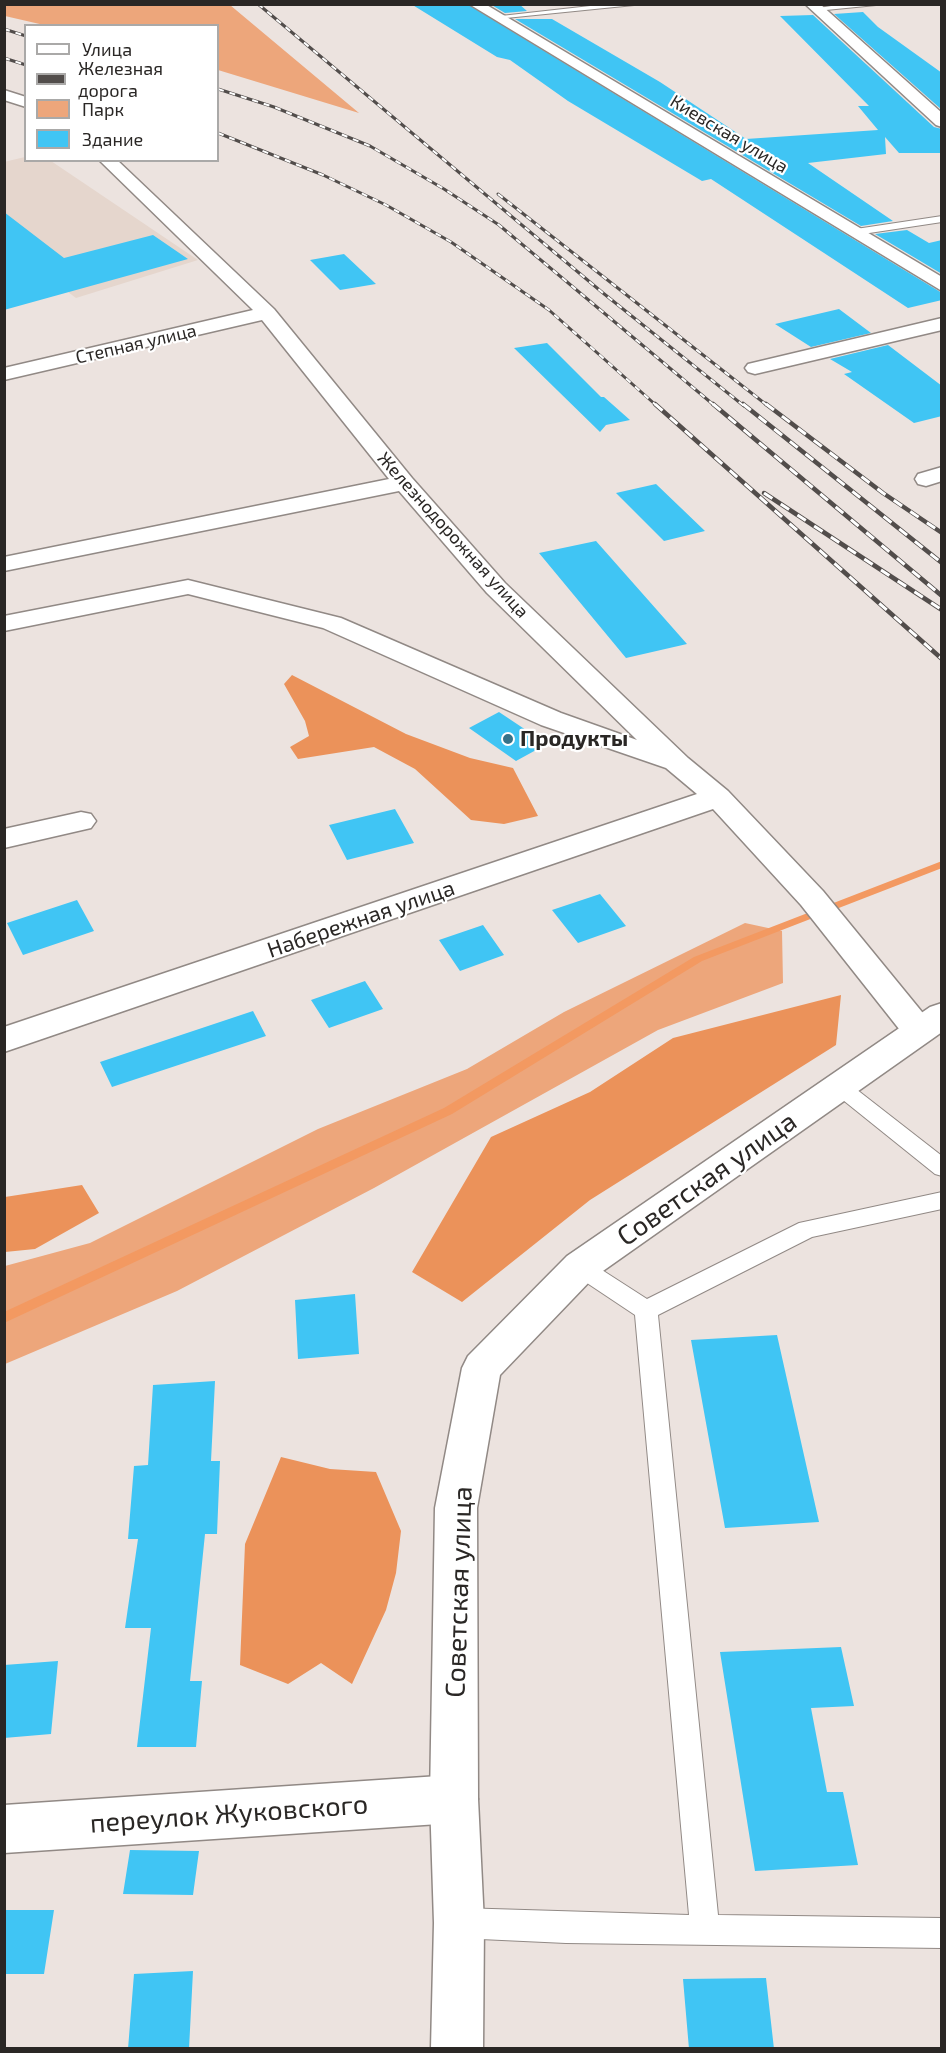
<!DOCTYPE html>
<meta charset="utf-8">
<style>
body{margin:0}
#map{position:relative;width:946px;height:2053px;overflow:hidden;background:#ece3df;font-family:"Exo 2",sans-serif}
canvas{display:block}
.frame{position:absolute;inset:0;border:6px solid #2a2725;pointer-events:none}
.legend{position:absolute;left:24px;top:24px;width:195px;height:138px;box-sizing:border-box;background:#fff;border:2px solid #aaa9a8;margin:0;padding:8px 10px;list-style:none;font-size:18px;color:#2a2725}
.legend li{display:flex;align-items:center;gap:12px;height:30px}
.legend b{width:30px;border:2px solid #aaa9a8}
</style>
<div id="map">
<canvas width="946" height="2053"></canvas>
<div class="frame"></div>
<ul class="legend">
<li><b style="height:8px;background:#fff"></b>Улица</li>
<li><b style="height:8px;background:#524d4b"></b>Железная дорога</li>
<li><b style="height:16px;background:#eda67b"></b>Парк</li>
<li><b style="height:16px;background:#40c5f4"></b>Здание</li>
</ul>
</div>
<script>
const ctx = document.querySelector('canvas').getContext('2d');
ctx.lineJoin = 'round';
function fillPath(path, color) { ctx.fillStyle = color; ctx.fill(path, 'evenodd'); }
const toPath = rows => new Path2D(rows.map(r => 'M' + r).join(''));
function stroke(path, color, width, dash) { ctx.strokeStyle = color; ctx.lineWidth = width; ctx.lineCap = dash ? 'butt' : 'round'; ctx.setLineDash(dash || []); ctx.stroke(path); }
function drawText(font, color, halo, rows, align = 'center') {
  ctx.font = font + ' "Exo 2",sans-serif'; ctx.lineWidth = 4.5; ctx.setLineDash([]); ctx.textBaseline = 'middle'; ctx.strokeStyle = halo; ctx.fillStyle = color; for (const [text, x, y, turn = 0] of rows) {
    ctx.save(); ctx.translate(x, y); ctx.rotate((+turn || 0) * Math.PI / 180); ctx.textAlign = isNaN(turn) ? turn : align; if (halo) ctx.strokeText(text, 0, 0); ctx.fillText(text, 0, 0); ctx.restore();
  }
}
fillPath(toPath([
 [25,157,26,160,51,161,198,260,76,298,5,245,4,162]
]), '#e5d6cd');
fillPath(toPath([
 [4,5,230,5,359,113,218,70,218,26,44,25,5,16],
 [745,923,782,931,783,983,658,1030,374,1188,177,1291,5,1364,5,1266,90,1243,318,1129,467,1069,564,1012]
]), '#eda67b');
fillPath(toPath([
 [292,675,406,734,470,758,513,768,538,816,504,824,471,820,415,769,374,747,298,759,290,747,309,736,305,721,284,684],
 [841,995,836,1045,590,1200,462,1302,412,1272,491,1137,590,1092,673,1038],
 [82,1185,99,1213,35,1249,5,1252,5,1197],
 [281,1457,330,1469,376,1472,401,1531,396,1573,386,1610,352,1684,321,1663,288,1684,240,1665,245,1544]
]), '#eb925a');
fillPath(toPath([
 [942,861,942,868,702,961,452,1114,4,1323,4,1312,444,1108,694,957,942,861]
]), '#f39961');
fillPath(toPath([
 [411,4,467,4,942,293,942,300,908,308,711,179,702,181,568,101,510,60,497,57],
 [490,4,519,4,527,11,505,13],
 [863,12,878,27,942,73,942,110,834,14],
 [813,15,934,127,942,129,942,153,899,153,885,137,886,154,808,163,893,221,861,226,515,19,552,19,660,82,746,139,878,130,858,106,869,106,780,16],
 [4,212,64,258,153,235,188,259,4,310],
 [907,230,929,243,942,240,942,274,875,234],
 [344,254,376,284,340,290,310,260],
 [839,309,871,333,811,347,775,324],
 [547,343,601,397,604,397,630,420,606,425,600,432,514,348],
 [888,345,942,386,942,416,914,423,844,374,852,372,830,359],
 [656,484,705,531,664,541,616,493],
 [596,541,687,644,626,658,539,553],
 [499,712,547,744,516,761,469,728],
 [395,809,414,843,347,860,329,825],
 [600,894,626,926,578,943,552,910],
 [77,900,94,931,23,955,7,923],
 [483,925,504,955,460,971,439,940],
 [365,981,383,1009,329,1028,311,1000],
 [253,1011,266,1036,112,1087,100,1062],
 [355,1294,359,1354,298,1359,295,1300],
 [777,1335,819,1522,725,1528,691,1340],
 [215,1381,211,1461,220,1461,217,1534,205,1534,190,1681,202,1681,196,1747,137,1747,151,1628,125,1628,138,1539,128,1539,134,1466,148,1465,153,1385],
 [841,1647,854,1706,811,1708,827,1792,843,1792,858,1865,755,1871,720,1652],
 [58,1661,51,1734,4,1738,4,1665],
 [130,1850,199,1851,193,1895,123,1894],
 [4,1910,54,1910,44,1974,4,1974],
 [193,1971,189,2049,128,2049,134,1974],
 [766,1978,774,2049,689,2049,683,1979]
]), '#40c5f4');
const lane = toPath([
 [608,4,644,4,496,19,492,17,608,4],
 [844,4,886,4,816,11,812,9,844,4],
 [942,216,942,222,856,235,851,232,856,229,942,216],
 [840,1079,847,1082,942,1156,942,1176,935,1174,833,1092,830,1087,833,1082,840,1079],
 [942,1192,942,1209,812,1237,658,1315,718,1915,942,1918,942,1948,566,1943,459,1938,449,1933,444,1923,449,1913,459,1908,689,1915,635,1315,572,1273,569,1267,572,1261,580,1258,588,1261,647,1299,799,1223,942,1192]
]);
const street = toPath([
 [469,4,485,4,942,277,942,291,469,4],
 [805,4,820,4,942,113,942,127,936,125,805,4],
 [4,90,26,97,26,107,4,100,4,90],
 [99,160,117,160,274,309,412,478,505,583,688,758,728,791,823,891,931,1023,936,1031,931,1039,919,1043,907,1039,801,905,713,809,4,1052,4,1027,697,794,666,768,541,725,323,628,188,594,4,631,4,616,188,580,341,618,561,713,637,740,487,593,399,491,4,571,4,557,389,479,262,320,4,380,4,368,253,310,99,160],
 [942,318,942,330,755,374,748,372,745,368,748,364,942,318],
 [942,467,942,481,926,486,918,484,915,479,918,474,942,467],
 [81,812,91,814,96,821,91,828,4,848,4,829,81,812],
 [454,1775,471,1782,478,1799,471,1816,454,1823,4,1853,4,1805,454,1775]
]);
const secondary = toPath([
 [942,1003,942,1032,593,1278,500,1375,477,1508,478,1799,484,1923,483,2048,431,2048,434,1923,430,1799,435,1508,462,1368,468,1356,567,1256,930,1007,942,1003]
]);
stroke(lane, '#918985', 2);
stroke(street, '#918985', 3);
stroke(secondary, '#918985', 3);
fillPath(lane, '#fff');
fillPath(street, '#fff');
fillPath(secondary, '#fff');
const railFar1 = toPath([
 [258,4,603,293,744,406],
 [4,29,26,36],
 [4,58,26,65],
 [218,89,274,107,370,146,444,189,499,225,715,406],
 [218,133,323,175,386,205,451,242,549,310,657,406],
 [498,194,768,406]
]);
const rail = toPath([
 [655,404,942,659],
 [713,404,942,596],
 [743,404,942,563],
 [766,404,883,493,942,533],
 [764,493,942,610]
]);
stroke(railFar1, '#524d4b', 3);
stroke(rail, '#524d4b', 4.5);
stroke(railFar1, '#fff', 2, [6]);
stroke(rail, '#fff', 3, [10]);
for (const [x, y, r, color] of [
 [508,739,6,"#367289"]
]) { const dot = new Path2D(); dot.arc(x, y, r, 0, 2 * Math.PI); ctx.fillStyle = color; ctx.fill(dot); stroke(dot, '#fff', 2); }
drawText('18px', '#2a2725', '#fff', [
 ["Киевская улица",729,134,31],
 ["Степная улица",136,344,-13],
 ["Железнодорожная улица",453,535,48]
]);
drawText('bold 22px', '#2a2725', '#fff', [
 ["Продукты",520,739]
], 'left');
drawText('22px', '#2a2725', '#fff', [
 ["Набережная улица",361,919,-19]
]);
drawText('27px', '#2a2725', '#fff', [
 ["Советская улица",707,1179,-35],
 ["Советская улица",459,1592,-88],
 ["переулок Жуковского",229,1814,-4]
]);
</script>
